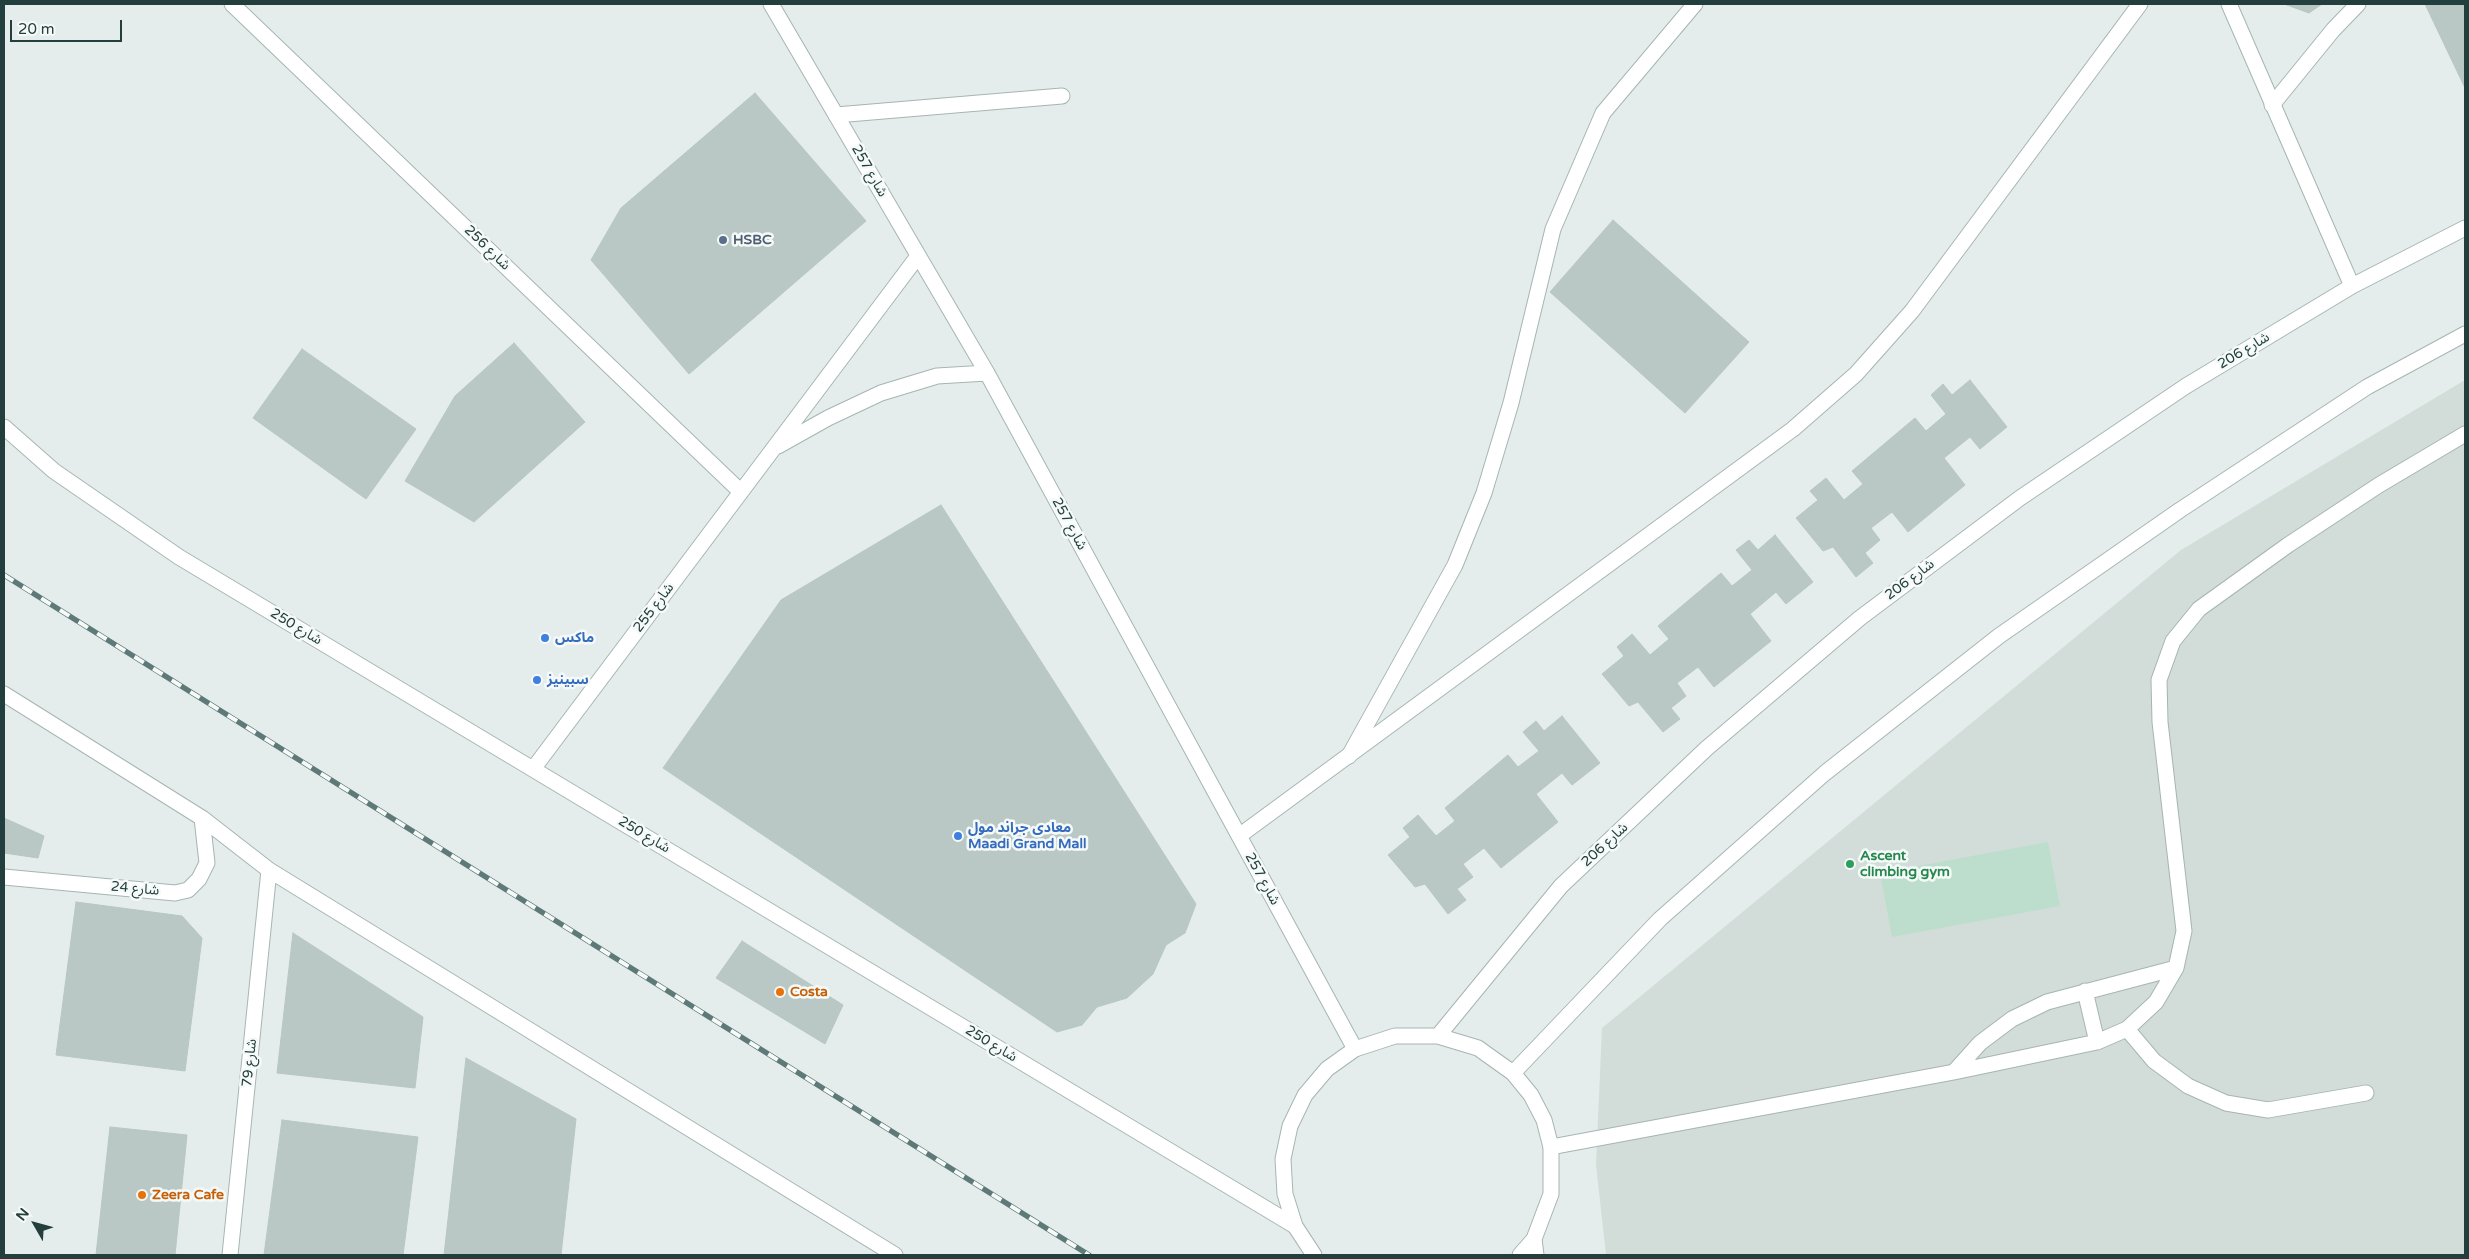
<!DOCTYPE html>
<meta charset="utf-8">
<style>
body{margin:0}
#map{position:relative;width:2469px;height:1259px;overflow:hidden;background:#e4edeb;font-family:"Varela Round",sans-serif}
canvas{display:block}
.frame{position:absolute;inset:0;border:5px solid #233f3d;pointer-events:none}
.north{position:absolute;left:10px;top:1199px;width:50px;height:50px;-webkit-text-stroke:4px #f5faf8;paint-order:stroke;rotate:308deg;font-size:14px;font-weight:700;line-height:20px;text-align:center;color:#233f3d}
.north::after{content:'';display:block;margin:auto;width:18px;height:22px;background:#233f3d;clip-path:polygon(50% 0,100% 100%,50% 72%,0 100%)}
.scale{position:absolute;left:10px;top:20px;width:112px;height:22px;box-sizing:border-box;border:2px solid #233f3d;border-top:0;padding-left:6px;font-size:15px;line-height:18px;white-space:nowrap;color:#233f3d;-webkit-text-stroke:4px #f5faf8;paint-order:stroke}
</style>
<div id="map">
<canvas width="2469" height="1259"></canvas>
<div class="frame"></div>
<div class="north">N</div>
<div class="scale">20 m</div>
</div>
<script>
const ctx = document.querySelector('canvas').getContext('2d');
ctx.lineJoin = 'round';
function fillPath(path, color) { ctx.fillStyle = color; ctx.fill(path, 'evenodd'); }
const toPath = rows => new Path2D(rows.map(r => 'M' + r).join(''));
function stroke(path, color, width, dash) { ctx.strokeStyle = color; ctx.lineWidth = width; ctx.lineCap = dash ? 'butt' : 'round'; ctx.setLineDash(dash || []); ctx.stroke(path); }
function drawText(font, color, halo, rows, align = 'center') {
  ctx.font = font + ' "Varela Round","Noto Sans Arabic",sans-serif'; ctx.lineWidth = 5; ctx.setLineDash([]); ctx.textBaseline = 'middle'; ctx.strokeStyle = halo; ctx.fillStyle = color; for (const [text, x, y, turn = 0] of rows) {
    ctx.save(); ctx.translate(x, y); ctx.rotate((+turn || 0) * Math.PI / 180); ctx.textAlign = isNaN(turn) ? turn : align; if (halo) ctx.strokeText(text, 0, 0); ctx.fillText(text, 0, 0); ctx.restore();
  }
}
fillPath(toPath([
 [2465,380,2465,1255,1606,1255,1596,1165,1602,1028,2181,550]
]), '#d2ddda');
fillPath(toPath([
 [2048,842,2060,906,1892,937,1880,873]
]), '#bddecc');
const building = toPath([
 [2284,4,2322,4,2309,13,2284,4],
 [2425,4,2465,4,2465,88,2425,4],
 [755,93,866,221,689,374,591,260,621,208,755,93],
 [1613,220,1749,342,1685,413,1550,292,1613,220],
 [514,343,585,422,474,522,405,481,455,396,514,343],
 [302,349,416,429,366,499,253,418,302,349],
 [1970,380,2007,427,1980,449,1970,437,1944,458,1965,485,1908,532,1892,512,1871,528,1880,540,1865,553,1873,563,1856,577,1833,547,1823,551,1796,518,1818,500,1810,491,1826,478,1844,500,1863,484,1852,471,1915,418,1926,431,1946,414,1931,395,1943,384,1952,395,1970,380],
 [941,505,1196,904,1185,933,1166,945,1153,974,1127,998,1097,1007,1082,1025,1057,1032,663,768,781,600,941,505],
 [1775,535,1813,582,1786,604,1776,592,1750,614,1771,641,1714,687,1698,667,1677,683,1686,696,1671,708,1680,719,1663,732,1638,702,1629,706,1602,674,1624,656,1617,647,1632,634,1650,655,1669,639,1658,626,1721,573,1732,586,1752,570,1736,550,1749,540,1758,550,1775,535],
 [1562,716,1600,763,1572,785,1562,773,1536,794,1558,822,1501,868,1484,848,1463,864,1473,877,1457,889,1466,900,1448,914,1425,884,1415,887,1388,855,1410,837,1403,828,1418,815,1436,836,1455,821,1445,808,1508,755,1518,767,1539,751,1523,732,1536,721,1544,731,1562,716],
 [4,818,44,836,38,858,4,853,4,818],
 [76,902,182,916,202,938,185,1071,56,1055,76,902],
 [293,933,423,1017,415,1088,277,1073,293,933],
 [742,941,843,1005,825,1044,716,978,742,941],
 [466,1058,576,1119,561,1255,444,1255,466,1058],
 [282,1120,418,1137,403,1255,264,1255,282,1120],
 [110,1127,187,1135,175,1255,96,1255,110,1127]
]);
fillPath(building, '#b9c8c5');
stroke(building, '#b6c7c3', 1);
const service = toPath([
 [2272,105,2333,30,2358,4],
 [836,115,1062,96],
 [1349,756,1455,565,1484,493,1511,403,1553,229,1603,113,1695,4],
 [2085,991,2097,1042],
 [2127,1029,2154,1061,2188,1086,2226,1103,2268,1110,2366,1093],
 [1954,1072,1980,1043,2012,1019,2047,1002,2176,968],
 [1551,1147,1954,1072,2097,1042,2127,1029,2156,1002,2176,968,2184,931,2160,722,2159,680,2173,641,2199,609,2288,545,2379,485,2465,434]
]);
const minor = toPath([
 [232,4,741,492],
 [771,4,987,373,1355,1049],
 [2229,4,2352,286],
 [4,427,54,471,179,557,1295,1226],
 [778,446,828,418,881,393,937,376,987,373],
 [4,694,202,818,269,870,895,1255],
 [533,769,918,256],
 [1239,836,1793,429,1856,374,1912,311,2140,4],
 [4,877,175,893,188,890,199,879,207,863,202,818],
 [1534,1239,1536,1255],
 [230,1255,269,870]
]);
const tertiary = toPath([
 [1438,1036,1561,886,1707,748,1860,618,2020,498,2186,386,2352,286,2465,228],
 [1513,1073,1660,919,1825,773,1999,636,2180,510,2367,387,2465,334],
 [1314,1255,1295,1226,1285,1194,1283,1159,1290,1126,1305,1095,1327,1069,1355,1049,1395,1036,1438,1036,1478,1048,1513,1073,1531,1095,1544,1120,1551,1147,1551,1194,1534,1239,1520,1255]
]);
stroke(service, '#a6b5b3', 17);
stroke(minor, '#a6b5b3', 17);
stroke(tertiary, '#a6b5b3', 17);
stroke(service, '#fff', 15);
stroke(minor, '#fff', 15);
stroke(tertiary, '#fff', 15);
const rail = toPath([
 [4,575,1089,1255]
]);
stroke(rail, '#5e7a78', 5.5);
stroke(rail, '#f5faf8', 4, [11]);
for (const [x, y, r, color] of [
 [723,240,5,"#5c6f8a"],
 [545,638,5,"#3f7fe0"],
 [537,680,5,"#3f7fe0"],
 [958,836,5,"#3f7fe0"],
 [1850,864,5,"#2e9e5b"],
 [780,992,5,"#e8710a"],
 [142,1195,5,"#e8710a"]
]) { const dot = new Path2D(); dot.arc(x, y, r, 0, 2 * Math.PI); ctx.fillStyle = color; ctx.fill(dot); stroke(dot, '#f5faf8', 2); }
drawText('14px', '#233f3d', '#f5faf8', [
 ["شارع 257",869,171,60],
 ["شارع 256",487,248,44],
 ["شارع 206",2244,351,-31],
 ["شارع 257",1069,524,61],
 ["شارع 206",1910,580,-37],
 ["شارع 255",654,608,-53],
 ["شارع 250",296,627,31],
 ["شارع 250",644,835,31],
 ["شارع 206",1605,845,-43],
 ["شارع 257",1262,879,61],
 ["شارع 24",135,889,5],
 ["شارع 250",991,1044,31],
 ["شارع 79",250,1063,-84]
]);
drawText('bold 14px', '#4e5e75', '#f5faf8', [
 ["HSBC",733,240]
], 'left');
drawText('bold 14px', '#366cbe', '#f5faf8', [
 ["ماكس",555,638],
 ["سبينيز",547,680],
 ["معادى جراند مول",968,828],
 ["Maadi Grand Mall",968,844]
], 'left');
drawText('bold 14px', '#27864d', '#f5faf8', [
 ["Ascent",1860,856],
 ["climbing gym",1860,872]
], 'left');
drawText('bold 14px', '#c56008', '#f5faf8', [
 ["Costa",790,992],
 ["Zeera Cafe",152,1195]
], 'left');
</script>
